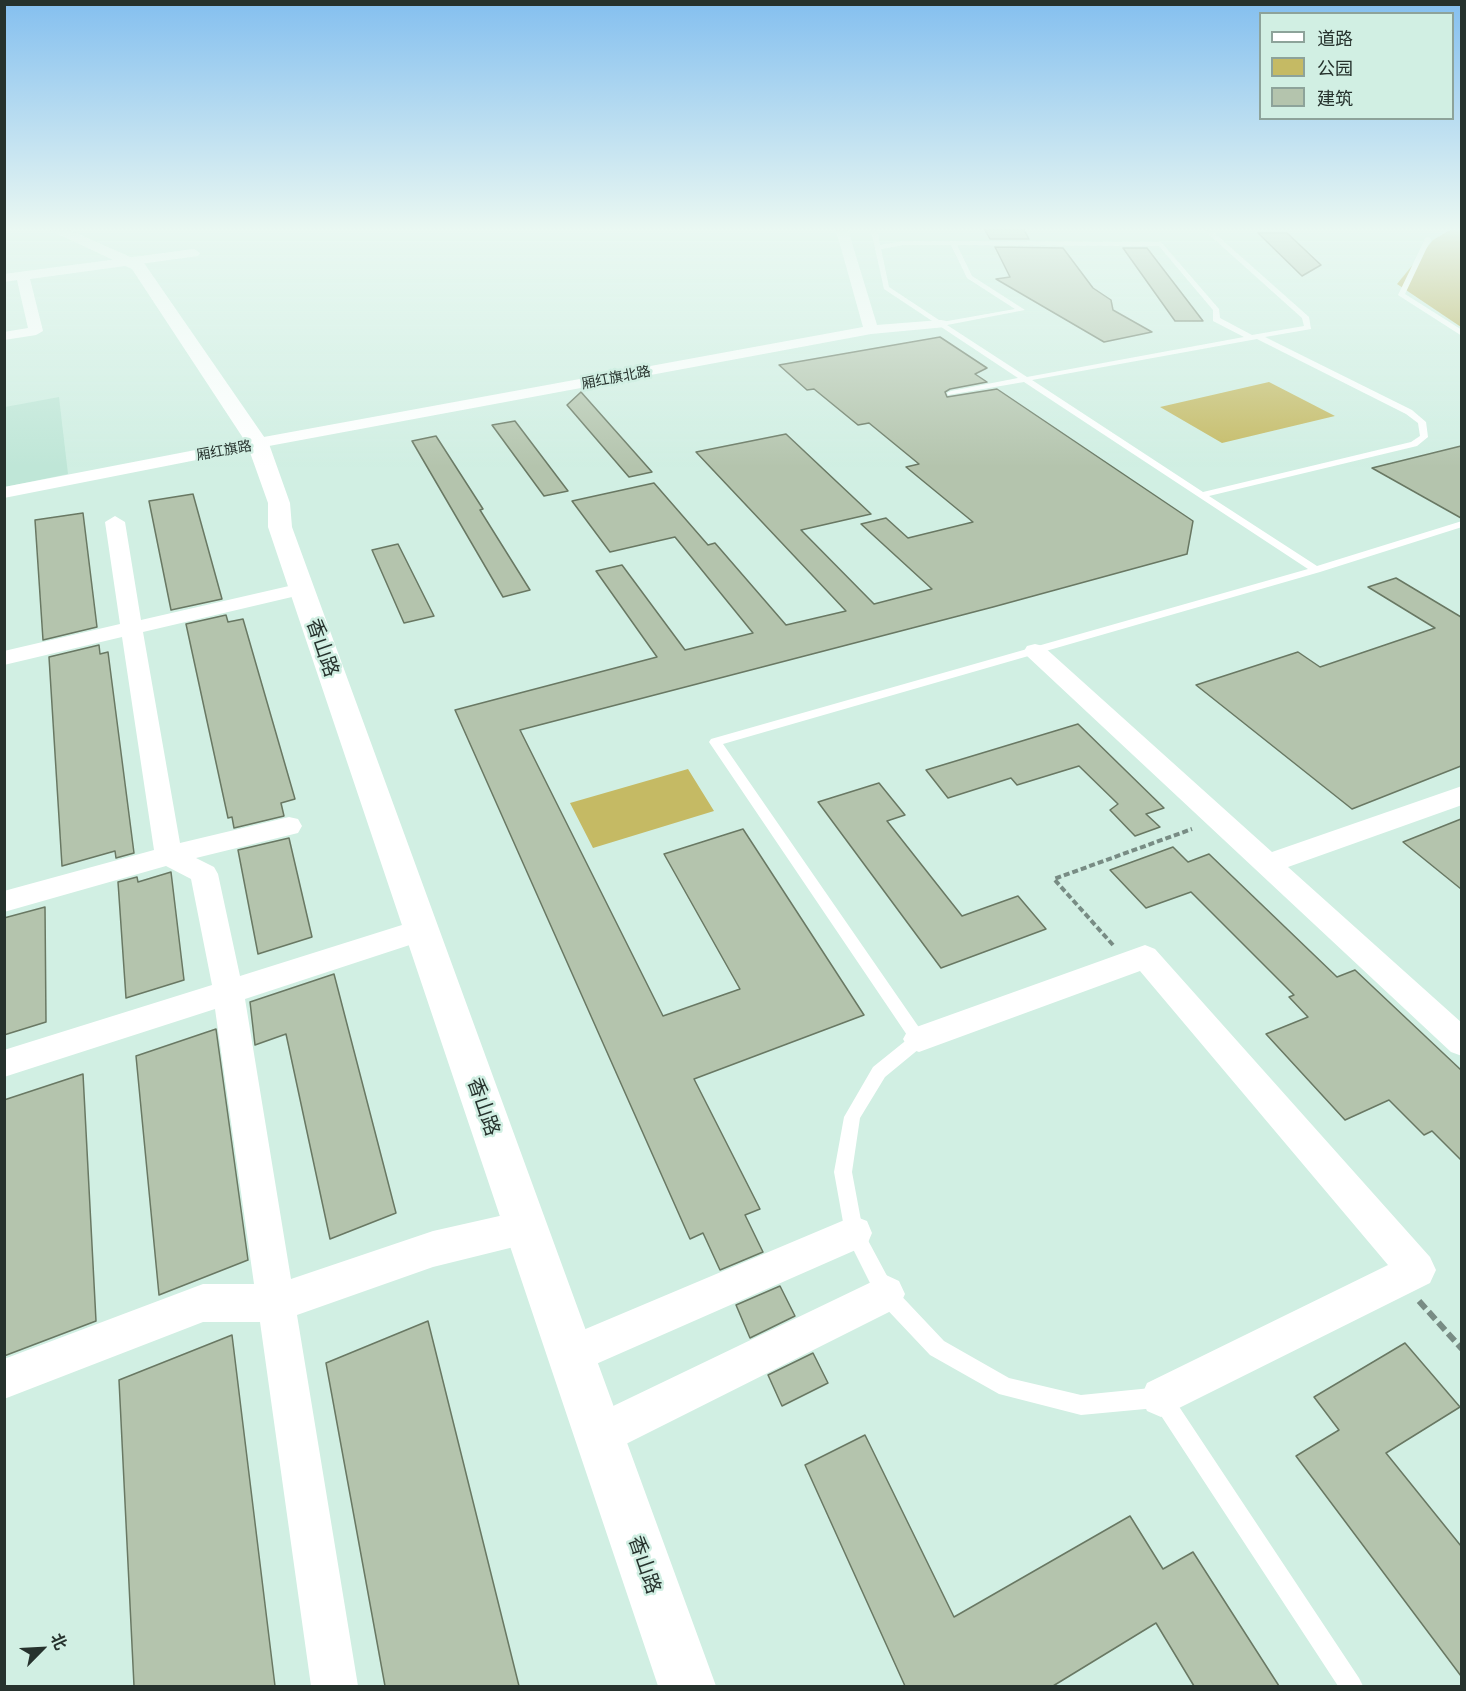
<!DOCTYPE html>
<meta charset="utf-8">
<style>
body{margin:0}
#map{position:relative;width:1466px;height:1691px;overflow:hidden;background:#d1efe3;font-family:"Work Sans","Noto Sans SC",sans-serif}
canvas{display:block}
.frame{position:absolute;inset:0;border:6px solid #26322d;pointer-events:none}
.legend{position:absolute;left:1259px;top:12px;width:195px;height:108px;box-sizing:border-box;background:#d1efe3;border:2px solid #8da39a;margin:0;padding:8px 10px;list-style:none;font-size:18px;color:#26322d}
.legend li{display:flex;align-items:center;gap:12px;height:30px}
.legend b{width:30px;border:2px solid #8da39a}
.north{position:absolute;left:12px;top:1619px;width:60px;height:60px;-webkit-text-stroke:4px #d1efe3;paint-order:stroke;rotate:66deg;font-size:16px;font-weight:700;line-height:24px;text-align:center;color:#26322d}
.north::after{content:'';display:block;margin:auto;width:21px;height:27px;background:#26322d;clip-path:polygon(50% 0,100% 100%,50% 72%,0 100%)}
</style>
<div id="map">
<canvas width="1466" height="1691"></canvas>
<div class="frame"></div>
<ul class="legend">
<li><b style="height:8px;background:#fff"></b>道路</li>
<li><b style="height:16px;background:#c5ba64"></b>公园</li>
<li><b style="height:16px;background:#b4c4ad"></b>建筑</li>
</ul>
<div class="north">北</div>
</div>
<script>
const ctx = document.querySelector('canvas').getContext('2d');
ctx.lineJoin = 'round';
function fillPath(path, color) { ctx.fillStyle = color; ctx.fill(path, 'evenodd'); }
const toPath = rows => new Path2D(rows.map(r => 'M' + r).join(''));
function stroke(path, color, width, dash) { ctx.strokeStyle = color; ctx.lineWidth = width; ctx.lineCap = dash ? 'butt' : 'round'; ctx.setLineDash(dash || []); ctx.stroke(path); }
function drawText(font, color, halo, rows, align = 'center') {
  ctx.font = font + ' "Work Sans","Noto Sans SC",sans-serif'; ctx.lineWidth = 5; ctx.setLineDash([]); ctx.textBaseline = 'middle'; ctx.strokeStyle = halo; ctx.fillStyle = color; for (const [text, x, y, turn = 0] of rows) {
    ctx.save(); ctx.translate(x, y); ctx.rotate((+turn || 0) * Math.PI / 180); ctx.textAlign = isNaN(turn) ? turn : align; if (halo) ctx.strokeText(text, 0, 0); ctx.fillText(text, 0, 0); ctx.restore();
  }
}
fillPath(toPath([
 [59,397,68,474,5,487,5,407]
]), '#bfe6d7');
fillPath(toPath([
 [1269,382,1335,416,1222,443,1160,407],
 [688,769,714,811,593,848,570,803]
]), '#c5ba64');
fillPath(toPath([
 [1450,230,1461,230,1461,327,1397,284,1433,240]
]), '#b7ac52');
const building = toPath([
 [985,230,1024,230,1029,239,990,239,985,230],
 [1258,233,1287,233,1321,265,1302,276,1258,233],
 [995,247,1063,248,1093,288,1111,300,1113,310,1152,332,1104,342,996,279,1010,277,995,247],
 [1123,248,1147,248,1203,321,1175,321,1123,248],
 [940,337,987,368,975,374,987,382,950,389,945,392,947,397,997,389,1193,521,1187,554,993,607,520,730,663,1016,740,989,664,854,743,829,864,1015,694,1079,760,1209,745,1215,763,1252,720,1270,703,1233,690,1239,455,710,657,657,596,571,622,565,685,650,753,633,675,537,610,552,572,501,654,483,708,545,715,543,786,625,846,611,696,452,786,434,871,514,801,530,874,604,932,589,861,524,886,518,908,538,973,522,906,467,919,464,869,423,858,425,814,389,807,390,779,365,940,337],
 [581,392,652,472,629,477,567,405,581,392],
 [515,421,568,491,544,496,492,425,515,421],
 [436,436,483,509,480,510,530,590,503,597,412,441,436,436],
 [1461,446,1461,518,1372,468,1461,446],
 [193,494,222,599,171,610,149,501,193,494],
 [83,513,97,627,43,640,35,520,83,513],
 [398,544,434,616,404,623,372,550,398,544],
 [1396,578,1461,617,1461,766,1352,809,1196,685,1298,652,1320,667,1435,628,1368,587,1396,578],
 [226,615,228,622,243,619,295,799,281,803,284,816,234,828,232,817,228,818,186,624,226,615],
 [99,645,100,654,108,652,134,853,116,858,115,851,62,866,49,657,99,645],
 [1078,724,1164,808,1146,814,1160,827,1135,836,1110,810,1118,804,1079,766,1017,785,1011,778,948,798,926,770,1078,724],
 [879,783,905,815,887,821,962,916,1018,896,1046,929,941,968,818,802,879,783],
 [1461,819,1461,889,1403,842,1461,819],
 [289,838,312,937,258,954,238,850,289,838],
 [1173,847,1188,862,1209,854,1337,977,1355,970,1461,1070,1461,1160,1432,1131,1424,1135,1389,1100,1345,1120,1266,1034,1308,1017,1289,997,1294,995,1191,892,1146,908,1110,870,1173,847],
 [171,872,184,980,126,998,118,882,137,877,138,882,171,872],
 [45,907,46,1022,4,1035,4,918,45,907],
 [334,974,396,1213,330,1239,286,1034,255,1045,250,1002,334,974],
 [216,1029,248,1260,159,1295,136,1056,216,1029],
 [83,1074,96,1321,4,1356,4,1100,83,1074],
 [780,1286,795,1316,750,1338,736,1305,780,1286],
 [428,1321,519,1686,385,1686,326,1363,428,1321],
 [232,1335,275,1686,134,1686,119,1380,232,1335],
 [1405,1343,1460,1407,1386,1453,1461,1546,1461,1676,1296,1456,1339,1430,1314,1397,1405,1343],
 [813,1353,828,1383,782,1406,768,1375,813,1353],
 [865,1435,954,1617,1130,1516,1163,1569,1193,1552,1279,1686,1194,1686,1156,1623,1053,1686,905,1686,805,1465,865,1435]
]);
fillPath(building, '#b4c4ad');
stroke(building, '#697863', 1.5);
stroke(toPath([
 [1113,945,1054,879,1192,829]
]), '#788c84', 4, [6, 3]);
stroke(toPath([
 [1419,1301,1462,1349]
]), '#788c84', 6, [10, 4.5]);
fillPath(toPath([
 [871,230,877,230,880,245,903,241,1161,242,1219,309,1220,318,1252,335,1304,326,1302,318,1204,230,1211,230,1309,317,1311,329,1265,337,1412,410,1426,422,1428,437,1417,446,1209,496,1317,566,1462,521,1462,527,1320,572,723,744,927,1039,925,1044,885,1077,860,1118,852,1172,863,1231,893,1287,944,1341,1009,1378,1081,1395,1161,1387,1168,1390,1359,1678,1363,1686,1338,1686,1156,1408,1081,1415,999,1394,930,1355,879,1301,845,1233,834,1172,844,1117,873,1067,909,1038,711,745,709,742,711,739,1308,569,1024,382,948,395,947,393,951,391,1018,378,884,289,871,230],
 [903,245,951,245,967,278,1015,309,942,322,889,287,881,249,903,245],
 [957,245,1159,246,1213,310,1213,321,1244,337,1027,377,947,325,1025,310,972,276,957,245],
 [1257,339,1406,414,1418,423,1420,436,1411,442,1203,492,1032,380,1257,339],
 [1428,237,1431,239,1405,294,1462,330,1462,336,1398,295,1425,239,1428,237]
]), '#fff');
fillPath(toPath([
 [836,230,848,230,877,325,941,320,946,321,948,324,946,327,871,334,242,451,4,498,4,487,242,441,863,327,836,230],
 [194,249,200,253,198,256,30,279,43,331,36,335,4,340,4,332,28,328,17,280,4,282,4,274,194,249],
 [115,516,125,522,141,620,302,583,309,585,312,589,309,593,143,632,180,843,289,817,298,819,302,826,298,833,196,858,214,867,218,874,240,976,421,919,431,922,436,930,431,938,245,999,291,1279,433,1231,526,1210,539,1215,544,1227,539,1239,526,1244,433,1267,297,1315,358,1686,311,1686,260,1322,203,1322,4,1399,4,1359,203,1284,254,1284,215,1009,4,1077,4,1050,212,985,191,879,166,866,4,912,4,891,154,850,122,637,4,665,4,651,120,624,105,522,115,516],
 [1035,644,1043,646,1272,852,1462,786,1462,805,1288,867,1462,1023,1462,1056,1451,1052,1027,656,1024,651,1027,646,1035,644],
 [1145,945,1155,949,1430,1257,1436,1270,1430,1283,1161,1417,1147,1411,1141,1397,1147,1383,1388,1265,1140,971,919,1052,908,1048,903,1039,908,1030,1145,945],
 [854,1216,867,1221,872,1233,867,1245,571,1375,557,1369,551,1355,557,1341,854,1216],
 [886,1275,899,1281,905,1294,899,1307,614,1450,599,1456,584,1450,578,1435,584,1420,886,1275]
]), '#fff');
fillPath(toPath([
 [50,230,69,230,144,263,269,444,290,503,292,527,716,1686,658,1686,268,527,268,503,247,444,132,269,50,230]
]), '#fff');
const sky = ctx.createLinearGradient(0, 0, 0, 467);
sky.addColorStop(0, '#84bfef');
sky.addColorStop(0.49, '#eaf8f2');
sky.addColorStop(1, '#eaf8f200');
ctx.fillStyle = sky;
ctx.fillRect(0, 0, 1466, 467);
drawText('14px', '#26322d', '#d1efe3', [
 ["厢红旗北路",616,378,-11],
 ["厢红旗路",224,451,-10]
]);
drawText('20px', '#26322d', '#d1efe3', [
 ["香山路",322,648,71],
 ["香山路",483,1107,71],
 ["香山路",644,1565,71]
]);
</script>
